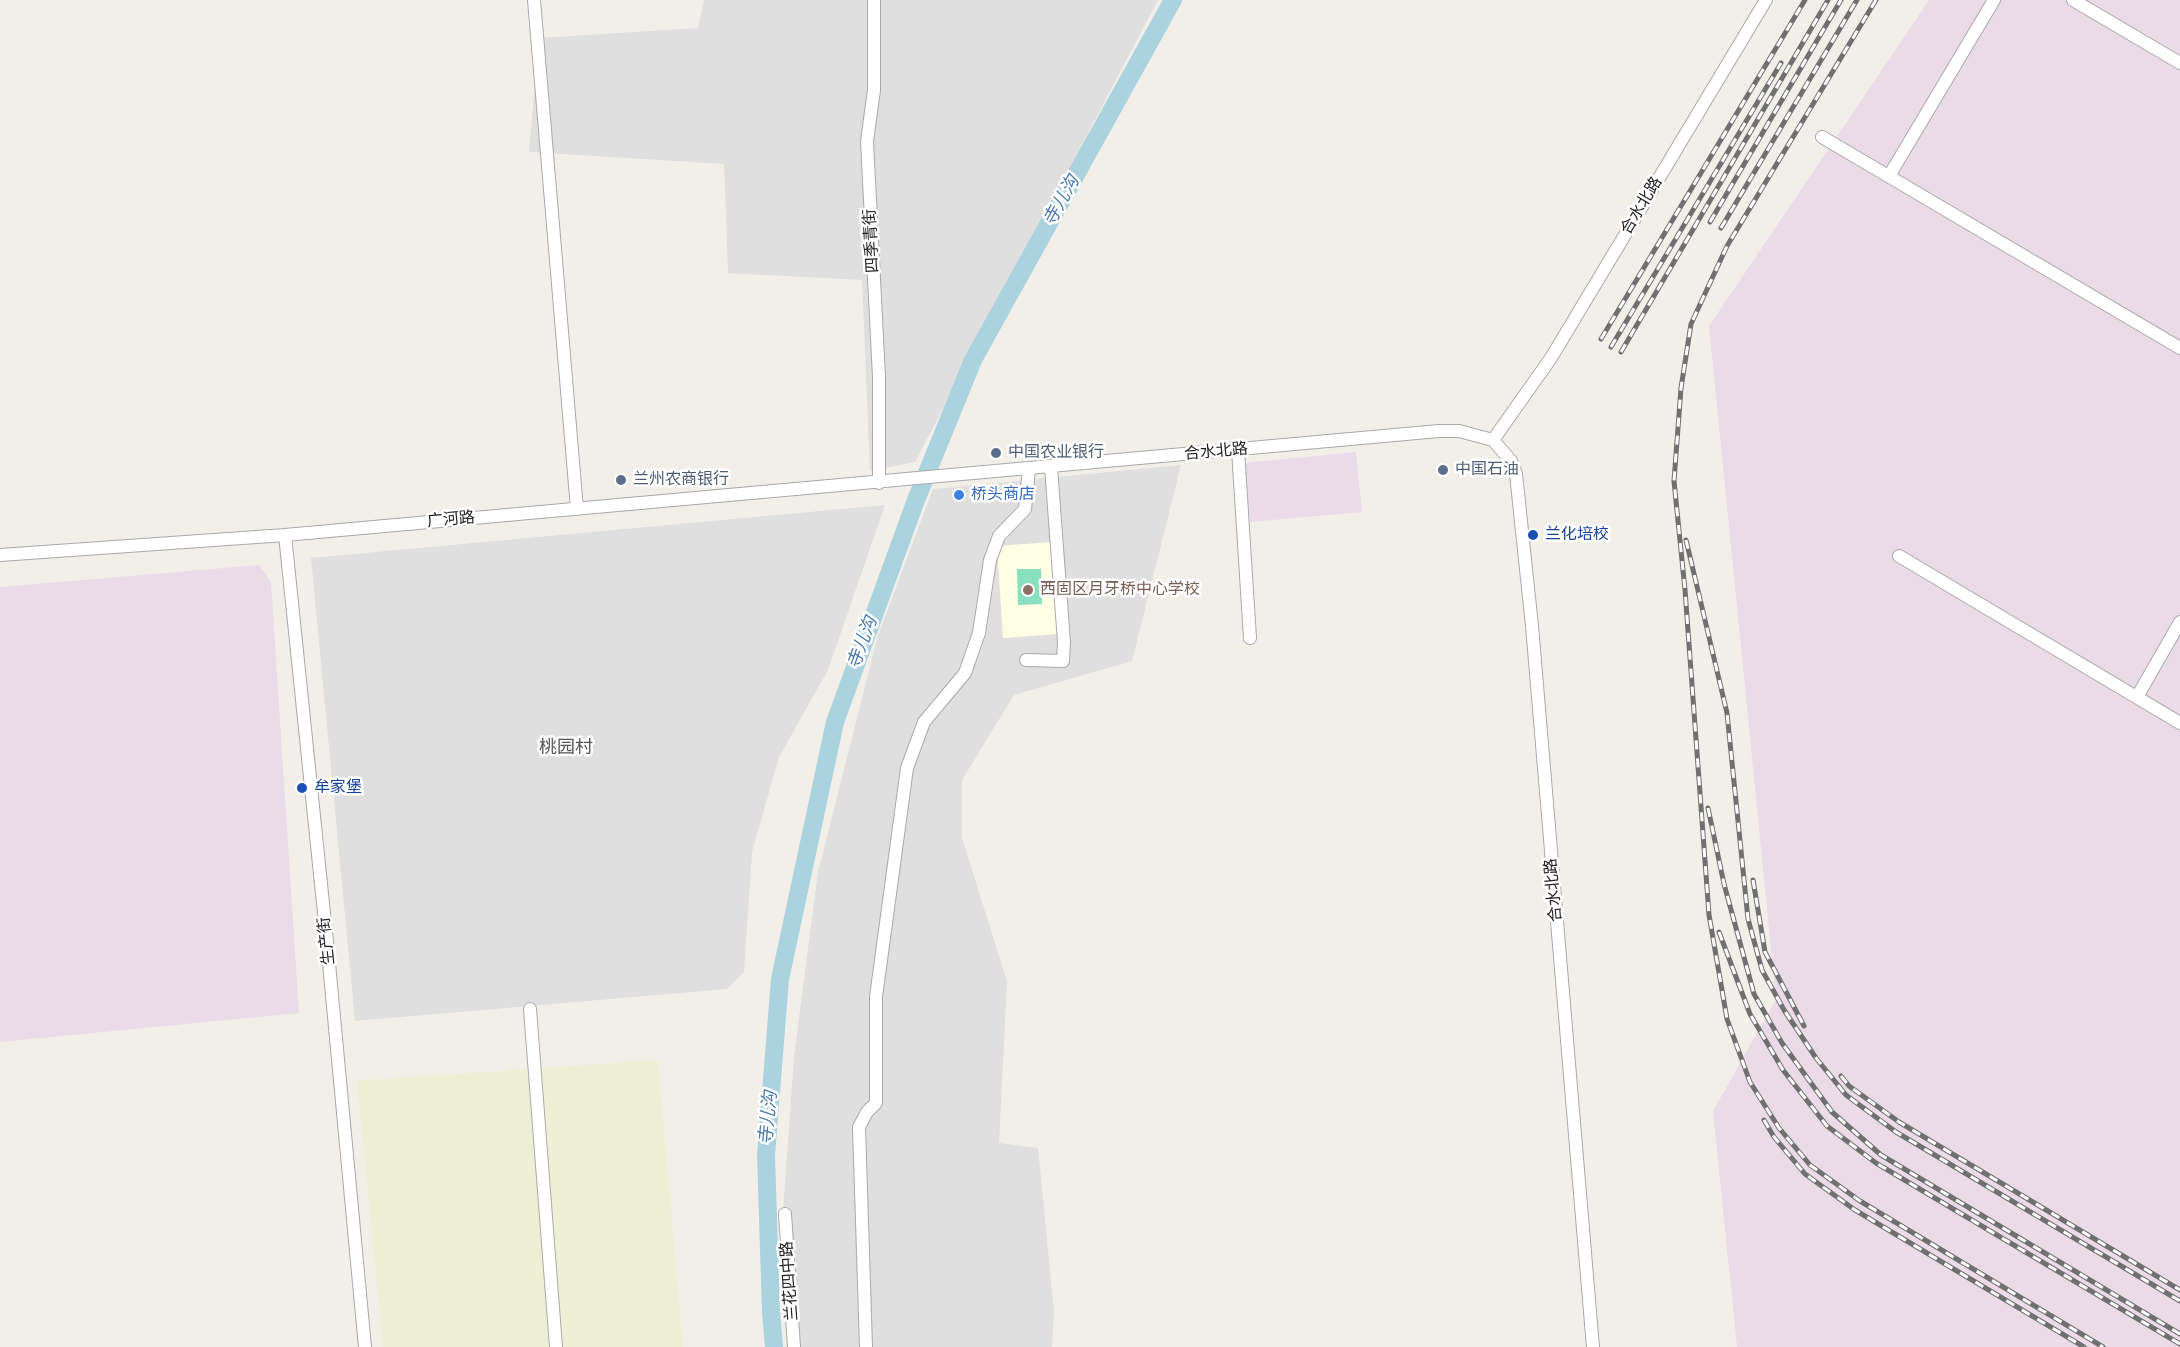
<!DOCTYPE html>
<meta charset="utf-8">
<style>
body{margin:0}
canvas{display:block;background:#f2efe9}
</style>
<canvas width="2180" height="1347"></canvas>
<script>
const ctx = document.querySelector('canvas').getContext('2d');
ctx.lineJoin = 'round';
function fillPath(path, color) { ctx.fillStyle = color; ctx.fill(path, 'evenodd'); }
const toPath = rows => new Path2D(rows.map(r => 'M' + r).join(''));
function stroke(path, color, width, dash) { ctx.strokeStyle = color; ctx.lineWidth = width; ctx.lineCap = dash ? 'butt' : 'round'; ctx.setLineDash(dash || []); ctx.stroke(path); }
function drawText(font, color, halo, rows, align = 'center') {
  ctx.font = font + ' "DejaVu Sans","Noto Sans SC",sans-serif'; ctx.lineWidth = 5; ctx.setLineDash([]); ctx.textBaseline = 'middle'; ctx.strokeStyle = halo; ctx.fillStyle = color; for (const [text, x, y, turn = 0] of rows) {
    ctx.save(); ctx.translate(x, y); ctx.rotate((+turn || 0) * Math.PI / 180); ctx.textAlign = isNaN(turn) ? turn : align; if (halo) ctx.strokeText(text, 0, 0); ctx.fillText(text, 0, 0); ctx.restore();
  }
}
fillPath(toPath([
 [704,0,1158,0,915,462,870,471,862,280,728,273,724,164,529,152,539,38,698,28],
 [1181,465,1132,661,1014,695,962,780,962,838,1007,981,999,1143,1038,1148,1054,1311,1052,1347,794,1347,783,1211,794,1056,818,872,878,635,933,489],
 [885,505,828,670,779,757,752,852,744,972,727,989,355,1021,311,558]
]), '#e0dfdf');
fillPath(toPath([
 [1929,0,2180,0,2180,1347,1737,1347,1713,1111,1776,999,1709,326],
 [1356,452,1362,512,1250,522,1244,463],
 [259,565,271,582,299,1013,0,1042,0,587]
]), '#ebdbe8');
fillPath(toPath([
 [1053,542,1059,634,1003,638,997,546]
]), '#ffffe5');
fillPath(toPath([
 [658,1060,683,1347,383,1347,357,1081]
]), '#eef0d5');
fillPath(toPath([
 [1017,569,1041,569,1042,604,1018,605]
]), '#88e0be');
stroke(toPath([
 [774,1347,771,1312,766,1155,780,979,835,722,916,500,973,360,1173,0]
]), '#aad3df', 18);
const minor = toPath([
 [534,0,577,509],
 [874,0,874,90,867,141,879,377,879,483],
 [2073,0,2180,63],
 [1822,137,2180,348],
 [1889,176,1994,0],
 [1493,440,1551,358,1766,0],
 [1238,450,1250,638],
 [285,535,327,942,365,1347],
 [0,555,285,535,1439,431,1459,431,1493,440,1511,461,1516,474,1532,626,1593,1347],
 [1899,556,2180,723],
 [1026,660,1063,661,1064,642,1051,467],
 [2137,697,2180,622],
 [530,1009,556,1347],
 [785,1214,794,1347],
 [866,1347,859,1127,867,1112,876,1103,876,997,907,768,924,722,965,673,979,633,990,560,999,536,1025,509,1029,469]
]);
stroke(minor, '#a9a9a9', 14);
stroke(minor, '#fff', 12);
const rail = toPath([
 [1876,0,1727,246,1691,324,1681,388,1674,481,1685,590,1709,915,1727,1019,1750,1082,1779,1128,1810,1165,1860,1201,2103,1347],
 [1710,222,1841,0],
 [1721,228,1857,0],
 [1601,339,1805,0],
 [1611,347,1781,63],
 [1621,352,1828,0],
 [1686,540,1727,713,1748,919,1762,970,1784,1010,1816,1058,1846,1095,1896,1132,2180,1301],
 [1708,808,1724,884,1754,994,1782,1043,1832,1112,1881,1155,2180,1334],
 [1753,880,1765,952,1804,1026],
 [1719,932,1750,1014,1783,1070,1827,1126,1876,1163,2180,1344],
 [1841,1076,1849,1086,1899,1122,2180,1290],
 [1764,1120,1774,1137,1805,1174,1855,1210,2084,1347]
]);
stroke(rail, '#707070', 5);
stroke(rail, '#fff', 3, [9]);
for (const [x, y, r, color] of [
 [996,453,6,"#5c6f8a"],
 [1443,470,6,"#5c6f8a"],
 [621,480,6,"#5c6f8a"],
 [959,495,6,"#3f7fe0"],
 [1533,535,6,"#1a4fb4"],
 [1028,590,6,"#8d6e63"],
 [302,788,6,"#1a4fb4"]
]) { const dot = new Path2D(); dot.arc(x, y, r, 0, 2 * Math.PI); ctx.fillStyle = color; ctx.fill(dot); stroke(dot, '#fff', 2); }
drawText('16px', '#222', '#fff', [
 ["合水北路",1642,206,-59],
 ["四季青街",872,241,-93],
 ["合水北路",1216,452,-5],
 ["广河路",451,520,-5],
 ["合水北路",1554,890,-95],
 ["生产街",327,941,-96],
 ["兰花四中路",790,1281,-94]
]);
drawText('16px', '#4e5e75', '#fff', [
 ["中国农业银行",1008,453],
 ["中国石油",1455,470],
 ["兰州农商银行",633,480]
], 'left');
drawText('16px', '#366cbe', '#fff', [
 ["桥头商店",971,495]
], 'left');
drawText('16px', '#164399', '#fff', [
 ["兰化培校",1545,535],
 ["牟家堡",314,788]
], 'left');
drawText('16px', '#785e54', '#fff', [
 ["西固区月牙桥中心学校",1040,590]
], 'left');
drawText('italic 18px', '#4a7aab', '#fff', [
 ["寺儿沟",1062,201,-61],
 ["寺儿沟",863,643,-70],
 ["寺儿沟",769,1118,-85]
]);
drawText('18px', '#555', '#fff', [
 ["桃园村",566,748]
]);
</script>
